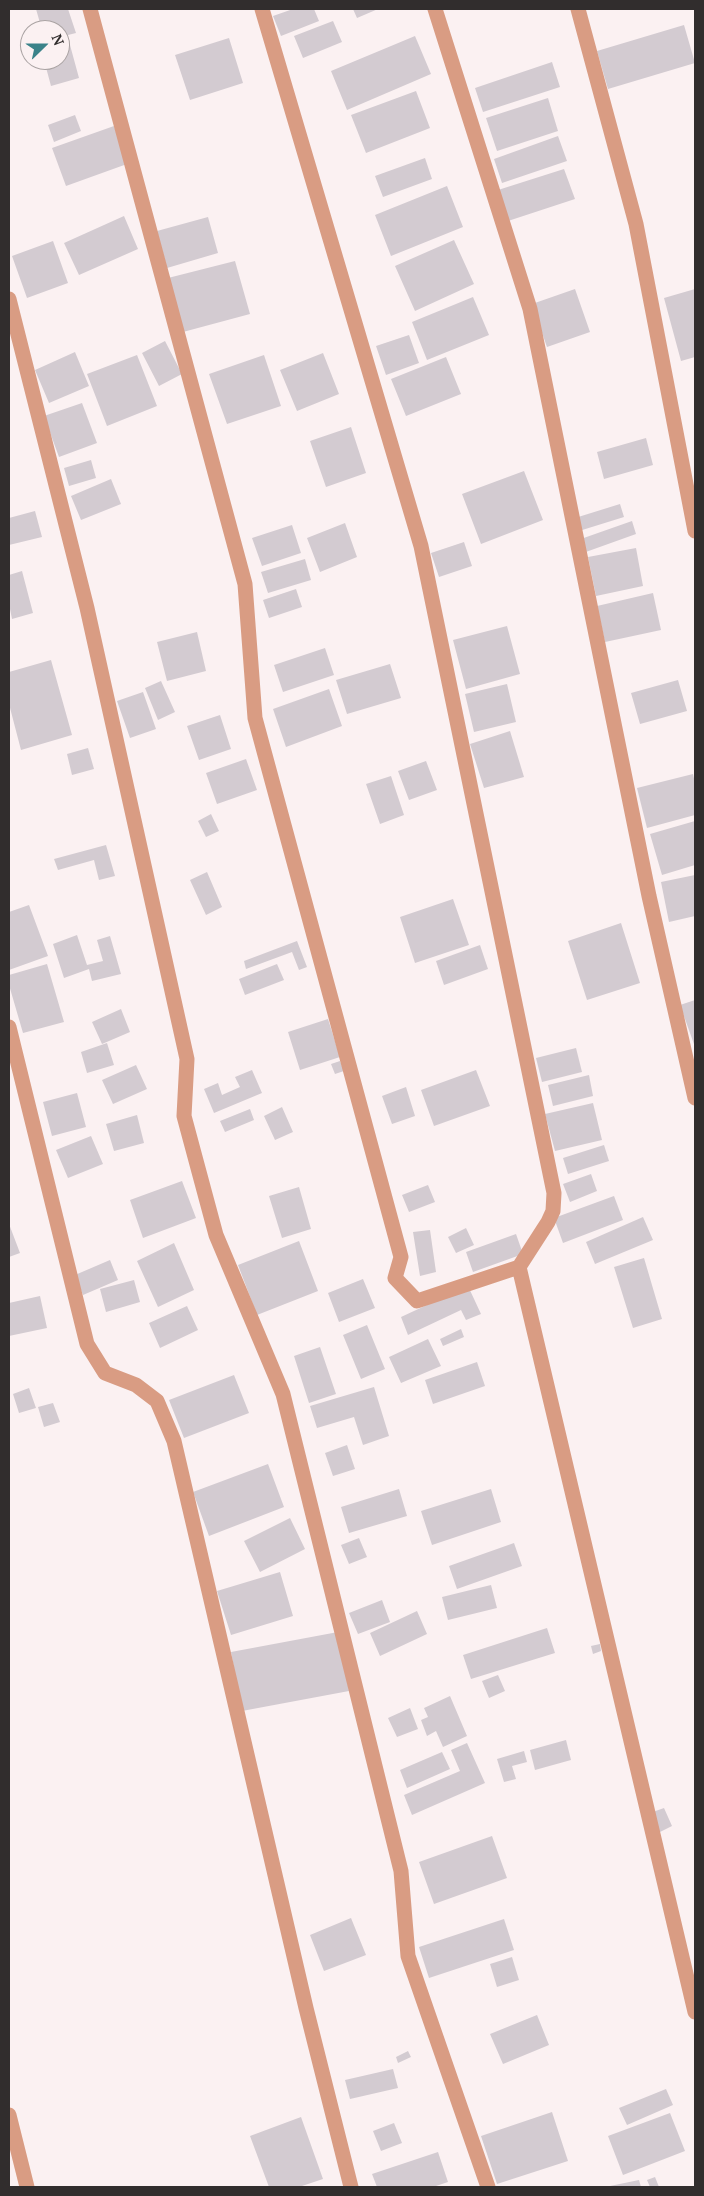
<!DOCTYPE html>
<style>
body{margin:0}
#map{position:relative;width:704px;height:2196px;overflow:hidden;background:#fbf1f2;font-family:"PT Serif",serif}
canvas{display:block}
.frame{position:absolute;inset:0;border:10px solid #312d2d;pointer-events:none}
.north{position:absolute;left:20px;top:20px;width:50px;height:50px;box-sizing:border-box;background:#fbf1f2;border:1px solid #aaa3a3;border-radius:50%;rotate:68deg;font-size:14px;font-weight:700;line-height:20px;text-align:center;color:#312d2d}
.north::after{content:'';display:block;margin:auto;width:18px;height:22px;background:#3a8289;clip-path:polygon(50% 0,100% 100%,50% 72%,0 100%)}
</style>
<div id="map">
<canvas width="704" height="2196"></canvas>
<div class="frame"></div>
<div class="north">N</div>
</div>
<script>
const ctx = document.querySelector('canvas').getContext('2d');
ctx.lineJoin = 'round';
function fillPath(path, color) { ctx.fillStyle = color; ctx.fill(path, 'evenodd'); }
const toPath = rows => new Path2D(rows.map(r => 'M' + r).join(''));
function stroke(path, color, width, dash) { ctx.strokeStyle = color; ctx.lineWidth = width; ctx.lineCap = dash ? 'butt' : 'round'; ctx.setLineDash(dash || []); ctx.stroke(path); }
fillPath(toPath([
 [36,9,68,9,76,33,60,37,60,30,42,30],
 [293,9,314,9,319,21,281,36,273,16],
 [353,9,378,9,357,18],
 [333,21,342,42,303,58,294,36],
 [684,25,695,63,608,89,597,51],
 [415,36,431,74,347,110,331,71],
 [229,38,243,83,190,100,175,55],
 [70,45,79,78,51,86,44,60,60,60,60,48],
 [552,62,560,87,483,112,475,88],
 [416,91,430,128,366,153,351,115],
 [548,98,558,131,497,151,486,118],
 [75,115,81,131,54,142,48,125],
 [114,126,127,164,66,186,52,148],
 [558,136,567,161,502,183,494,159],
 [425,158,432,179,383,197,375,176],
 [564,169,575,199,508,221,498,190],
 [447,186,463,227,391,256,375,215],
 [124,216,138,249,79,275,64,243],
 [208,217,218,253,167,268,157,231],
 [454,240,474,284,415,311,395,266],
 [53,241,68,283,27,298,12,256],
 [235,261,250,314,183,332,168,278],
 [575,289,590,332,547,347,532,304],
 [695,289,695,357,681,361,664,298],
 [473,297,489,335,427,360,412,322],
 [409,335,419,363,386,375,376,346],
 [165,341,182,374,159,386,142,353],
 [75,352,89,386,49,403,35,370],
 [323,353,339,394,297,411,280,370],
 [137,355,157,406,107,426,87,374],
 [264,355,281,406,227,424,209,374],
 [446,357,461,394,406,416,391,379],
 [82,403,97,443,59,457,44,416],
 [351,427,366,473,326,487,310,441],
 [646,438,653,465,604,479,597,452],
 [91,460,96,478,69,486,64,468],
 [524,471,543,520,481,544,462,494],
 [111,479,121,504,81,520,71,496],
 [620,504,624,517,579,531,575,518],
 [35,511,42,537,9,545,9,518],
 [632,521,636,534,583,553,578,540],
 [345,523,357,557,320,572,307,538],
 [292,525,301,553,262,566,252,538],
 [464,542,472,566,439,577,431,553],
 [636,548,643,586,596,596,588,557],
 [305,559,311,580,268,593,261,572],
 [22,571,33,613,12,619,9,604,9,575],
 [296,589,302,607,269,618,263,600],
 [653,593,661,630,605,642,597,606],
 [507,626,520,674,466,689,453,640],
 [197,632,206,671,167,681,157,642],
 [325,648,334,675,283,692,274,665],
 [51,660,72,735,21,750,9,704,9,672],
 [390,664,401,698,347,714,336,680],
 [678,680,687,711,640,724,631,693],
 [161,681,175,712,158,720,145,688],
 [507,684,516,722,474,732,465,694],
 [329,689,342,726,286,747,273,709],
 [143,692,156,729,130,738,117,701],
 [220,715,231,749,199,760,187,726],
 [510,731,524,777,484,788,470,744],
 [88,748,94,769,72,775,67,754],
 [246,759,257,790,217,804,206,773],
 [426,761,437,790,409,800,398,771],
 [693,774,695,783,695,815,647,828,637,788],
 [391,776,404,815,380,824,366,784],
 [211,814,219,831,206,837,198,821],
 [695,821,695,865,662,875,650,834],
 [106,845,115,876,99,880,94,860,58,870,54,859],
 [207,872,222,907,206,915,190,880],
 [695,875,695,916,669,922,661,882],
 [453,899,469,945,415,963,400,917],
 [29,905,48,956,9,970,9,912],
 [621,923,640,983,587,1000,568,941],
 [77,935,87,965,103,961,97,940,110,936,121,974,92,981,89,969,64,978,53,944],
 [297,941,307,967,299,970,292,952,246,969,244,961],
 [480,945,488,969,444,985,436,961],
 [47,964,64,1022,23,1033,9,985,9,975],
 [277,964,284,980,245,995,239,979],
 [695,1000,695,1047,680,1005],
 [121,1009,130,1032,102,1044,92,1022],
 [328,1019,340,1057,300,1070,288,1032],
 [107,1043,114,1065,87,1073,81,1052],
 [576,1048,582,1072,542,1082,536,1058],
 [340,1061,344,1071,335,1074,331,1064],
 [136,1065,147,1089,113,1104,102,1080],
 [252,1070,262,1093,214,1113,204,1089,218,1083,222,1095,240,1087,235,1077],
 [476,1070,490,1106,434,1126,421,1090],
 [589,1075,593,1096,553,1106,548,1085],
 [406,1087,415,1116,392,1124,382,1096],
 [77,1093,86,1127,52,1136,43,1102],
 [593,1103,602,1140,555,1151,545,1114],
 [282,1107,293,1132,275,1140,264,1116],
 [250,1109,254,1120,225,1132,220,1121],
 [137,1115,144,1143,114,1151,106,1124],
 [91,1136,103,1164,68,1178,56,1150],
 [604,1145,609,1161,568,1174,563,1158],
 [591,1174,597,1191,570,1202,563,1184],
 [182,1181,196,1218,143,1238,130,1200],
 [428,1185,435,1202,409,1212,402,1195],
 [299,1187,311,1229,282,1238,269,1196],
 [614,1196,623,1220,563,1243,554,1218],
 [643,1217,653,1240,595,1264,586,1242],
 [9,1224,20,1253,9,1257],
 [466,1228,474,1245,456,1253,448,1237],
 [430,1230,436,1272,420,1276,413,1232],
 [516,1234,523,1254,473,1272,466,1252],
 [299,1241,318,1291,257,1315,238,1265],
 [174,1243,194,1290,158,1307,137,1261],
 [644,1258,662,1319,633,1328,614,1267],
 [110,1260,118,1280,83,1295,75,1275],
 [363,1279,375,1308,339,1322,328,1293],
 [134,1280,140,1302,106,1312,100,1289],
 [468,1286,481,1314,466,1320,461,1310,408,1335,401,1317],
 [40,1296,47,1328,9,1336,9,1303],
 [187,1306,198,1330,160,1348,149,1323],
 [367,1325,385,1369,361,1379,343,1335],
 [461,1329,464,1337,443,1346,440,1339],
 [428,1339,441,1366,401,1383,389,1357],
 [320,1347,336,1394,309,1403,294,1356],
 [477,1362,485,1386,433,1404,425,1380],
 [234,1375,249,1413,184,1438,169,1400],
 [374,1387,389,1436,363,1445,354,1417,317,1428,310,1406],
 [29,1388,36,1408,19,1413,13,1394],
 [53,1403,60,1422,44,1427,38,1407],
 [347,1445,355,1469,333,1476,325,1453],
 [268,1464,284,1507,209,1536,193,1492],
 [399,1489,407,1516,349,1533,341,1507],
 [491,1489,501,1522,432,1545,421,1511],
 [290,1518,305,1549,260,1572,244,1541],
 [359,1538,367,1557,349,1564,341,1545],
 [514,1543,522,1566,457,1589,449,1566],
 [280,1572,293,1616,231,1635,217,1591],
 [491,1585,497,1608,448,1620,442,1597],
 [382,1600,390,1622,358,1634,349,1613],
 [417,1611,427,1634,380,1656,370,1633],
 [547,1628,555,1653,471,1679,463,1655],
 [338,1632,349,1691,242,1711,231,1652],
 [600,1644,601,1651,593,1654,591,1646],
 [498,1675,505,1691,489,1698,482,1681],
 [450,1696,467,1736,443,1747,436,1731,427,1736,421,1720,428,1717,424,1708],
 [410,1708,418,1729,397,1737,388,1718],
 [566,1740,571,1760,535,1770,530,1750],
 [467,1743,485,1783,412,1815,404,1795,460,1771,451,1750],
 [524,1751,527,1762,512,1766,516,1779,504,1782,497,1759],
 [442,1752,450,1769,407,1788,400,1770],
 [664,1808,672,1826,658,1833,650,1813],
 [492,1836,507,1878,434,1904,419,1862],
 [351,1918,366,1955,324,1971,310,1935],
 [504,1919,514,1950,429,1978,419,1947],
 [512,1957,519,1980,497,1987,490,1964],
 [537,2015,549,2045,503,2064,490,2034],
 [408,2051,411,2057,398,2063,396,2057],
 [393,2069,398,2088,350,2099,345,2080],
 [666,2089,673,2105,627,2125,619,2108],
 [552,2112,568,2161,497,2184,481,2136],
 [670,2113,685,2151,623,2175,608,2136],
 [301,2117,323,2179,299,2187,269,2187,250,2136],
 [394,2123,402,2143,381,2151,373,2131],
 [438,2152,448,2182,433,2187,377,2187,372,2174],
 [655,2177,659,2187,650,2187,647,2180],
 [639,2180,641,2187,610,2187,610,2186]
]), '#d3cbd1');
stroke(toPath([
 [90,9,245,584,255,718,401,1257,395,1278,417,1301,519,1267,548,1222,553,1211,554,1193,421,546,262,9],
 [435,9,530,309,649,896,695,1098],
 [578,9,636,224,695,531],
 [9,299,87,608,187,1059,184,1116,216,1235,283,1394,401,1871,408,1956,488,2187],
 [9,1027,87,1344,105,1373,136,1385,157,1401,174,1441,306,2008,351,2187],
 [519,1267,695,2012],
 [9,2115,27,2187]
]), '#d99c83', 15);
</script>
